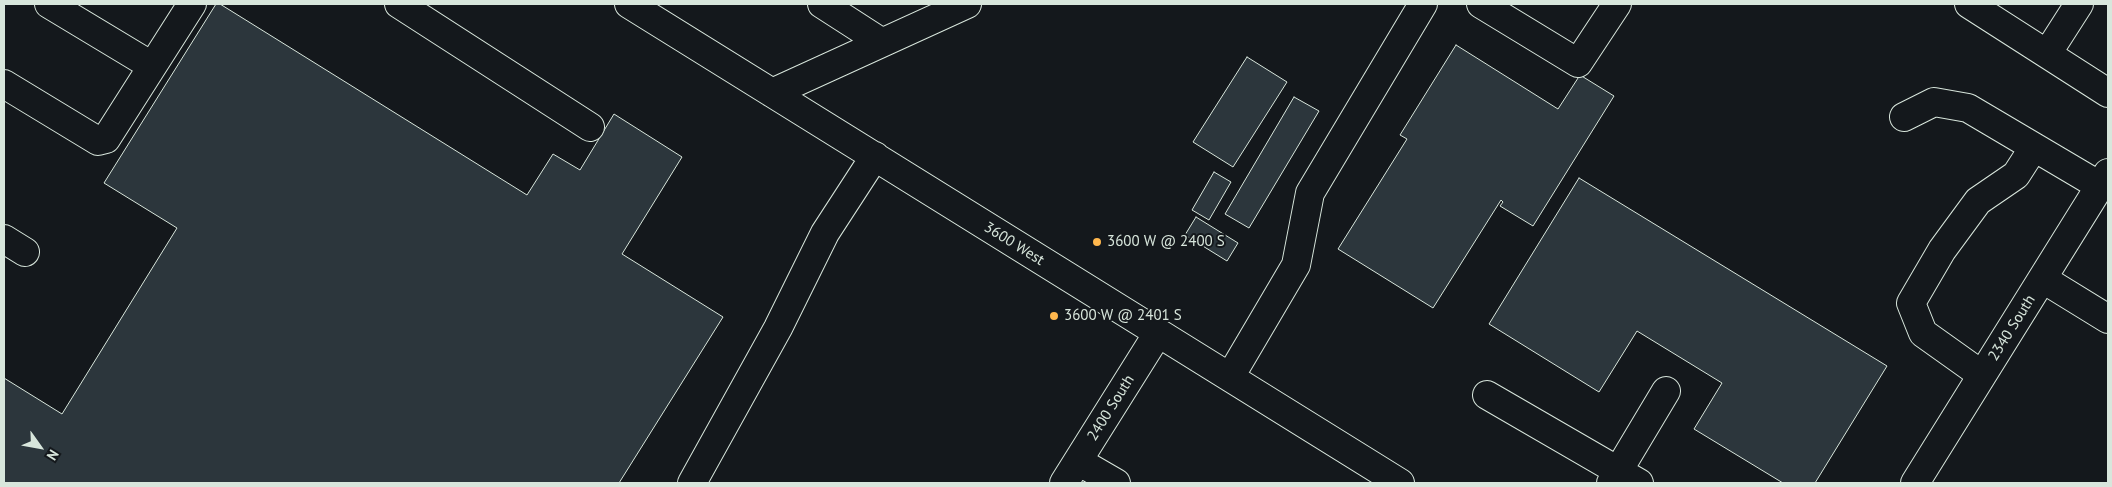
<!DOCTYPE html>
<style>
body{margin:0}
#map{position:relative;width:2112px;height:487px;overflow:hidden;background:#14181c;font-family:"PT Sans",sans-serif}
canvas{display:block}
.frame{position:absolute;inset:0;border:5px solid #d8e6dc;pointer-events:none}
.north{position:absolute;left:15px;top:422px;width:50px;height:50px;-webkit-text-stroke:4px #14181c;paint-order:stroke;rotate:122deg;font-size:14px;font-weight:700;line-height:20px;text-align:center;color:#d8e6dc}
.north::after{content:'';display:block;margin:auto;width:18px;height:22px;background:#d8e6dc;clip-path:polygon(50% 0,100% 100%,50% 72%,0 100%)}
</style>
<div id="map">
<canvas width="2112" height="487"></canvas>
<div class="frame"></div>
<div class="north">N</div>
</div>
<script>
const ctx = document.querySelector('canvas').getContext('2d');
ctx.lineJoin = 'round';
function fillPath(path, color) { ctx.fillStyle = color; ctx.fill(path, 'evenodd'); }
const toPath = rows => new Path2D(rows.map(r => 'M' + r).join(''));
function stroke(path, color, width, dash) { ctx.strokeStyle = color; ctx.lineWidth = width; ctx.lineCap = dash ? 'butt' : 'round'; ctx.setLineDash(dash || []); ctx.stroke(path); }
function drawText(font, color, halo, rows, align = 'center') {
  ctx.font = font + ' "PT Sans",sans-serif'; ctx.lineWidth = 4; ctx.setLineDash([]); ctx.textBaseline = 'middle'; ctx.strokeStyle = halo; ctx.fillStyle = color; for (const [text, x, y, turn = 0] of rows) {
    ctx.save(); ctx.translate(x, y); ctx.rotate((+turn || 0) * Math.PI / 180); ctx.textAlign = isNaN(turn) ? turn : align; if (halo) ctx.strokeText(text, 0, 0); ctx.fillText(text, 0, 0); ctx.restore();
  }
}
const building = toPath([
 [216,4,220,4,527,195,553,154,580,170,614,114,682,157,622,254,723,317,619,483,4,483,4,378,62,414,177,228,104,183,216,4],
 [1456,45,1558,109,1580,75,1614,96,1533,226,1500,206,1503,202,1501,200,1433,308,1338,249,1407,139,1400,135,1456,45],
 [1247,57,1287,82,1233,167,1193,142,1247,57],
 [1294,97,1319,111,1249,228,1225,214,1294,97],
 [1214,172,1231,182,1209,220,1192,210,1214,172],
 [1579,178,1887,366,1815,483,1783,483,1694,429,1722,383,1637,331,1599,392,1489,324,1579,178],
 [1196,217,1238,243,1227,261,1185,235,1196,217]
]);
fillPath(building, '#2c363c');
stroke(building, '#d8e6dc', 1);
const minor = toPath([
 [49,4,152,66],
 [399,4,590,127],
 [629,4,1400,483],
 [822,4,881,42],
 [1481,4,1578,63,1617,4],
 [1969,4,2108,93],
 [2047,54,2079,4],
 [4,84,98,141,106,139,192,4],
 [772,93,967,4],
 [1904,117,1934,102,1968,108,2100,186],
 [4,239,25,252],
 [2043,279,2108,319],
 [1982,375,1923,333,1911,303,1942,250,1978,201,2016,175,2034,147],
 [1230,377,1296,265,1310,193,1423,4],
 [1487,395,1639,483],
 [1078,461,1116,483],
 [692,483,778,328,825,233,875,156],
 [1064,483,1158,333],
 [1611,483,1666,391],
 [1915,483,2108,173]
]);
stroke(minor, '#d8e6dc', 30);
stroke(minor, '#14181c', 28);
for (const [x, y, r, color] of [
 [1097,242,5,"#ffb74d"],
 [1054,316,5,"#ffb74d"]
]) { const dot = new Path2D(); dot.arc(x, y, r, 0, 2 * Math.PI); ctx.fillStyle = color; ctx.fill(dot); stroke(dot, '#14181c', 2); }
drawText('15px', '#d8e6dc', '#14181c', [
 ["3600 W @ 2400 S",1107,242],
 ["3600 W @ 2401 S",1064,316]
], 'left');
drawText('15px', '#d8e6dc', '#14181c', [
 ["3600 West",1014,244,32],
 ["2340 South",2012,328,-58],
 ["2400 South",1111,408,-58]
]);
</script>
